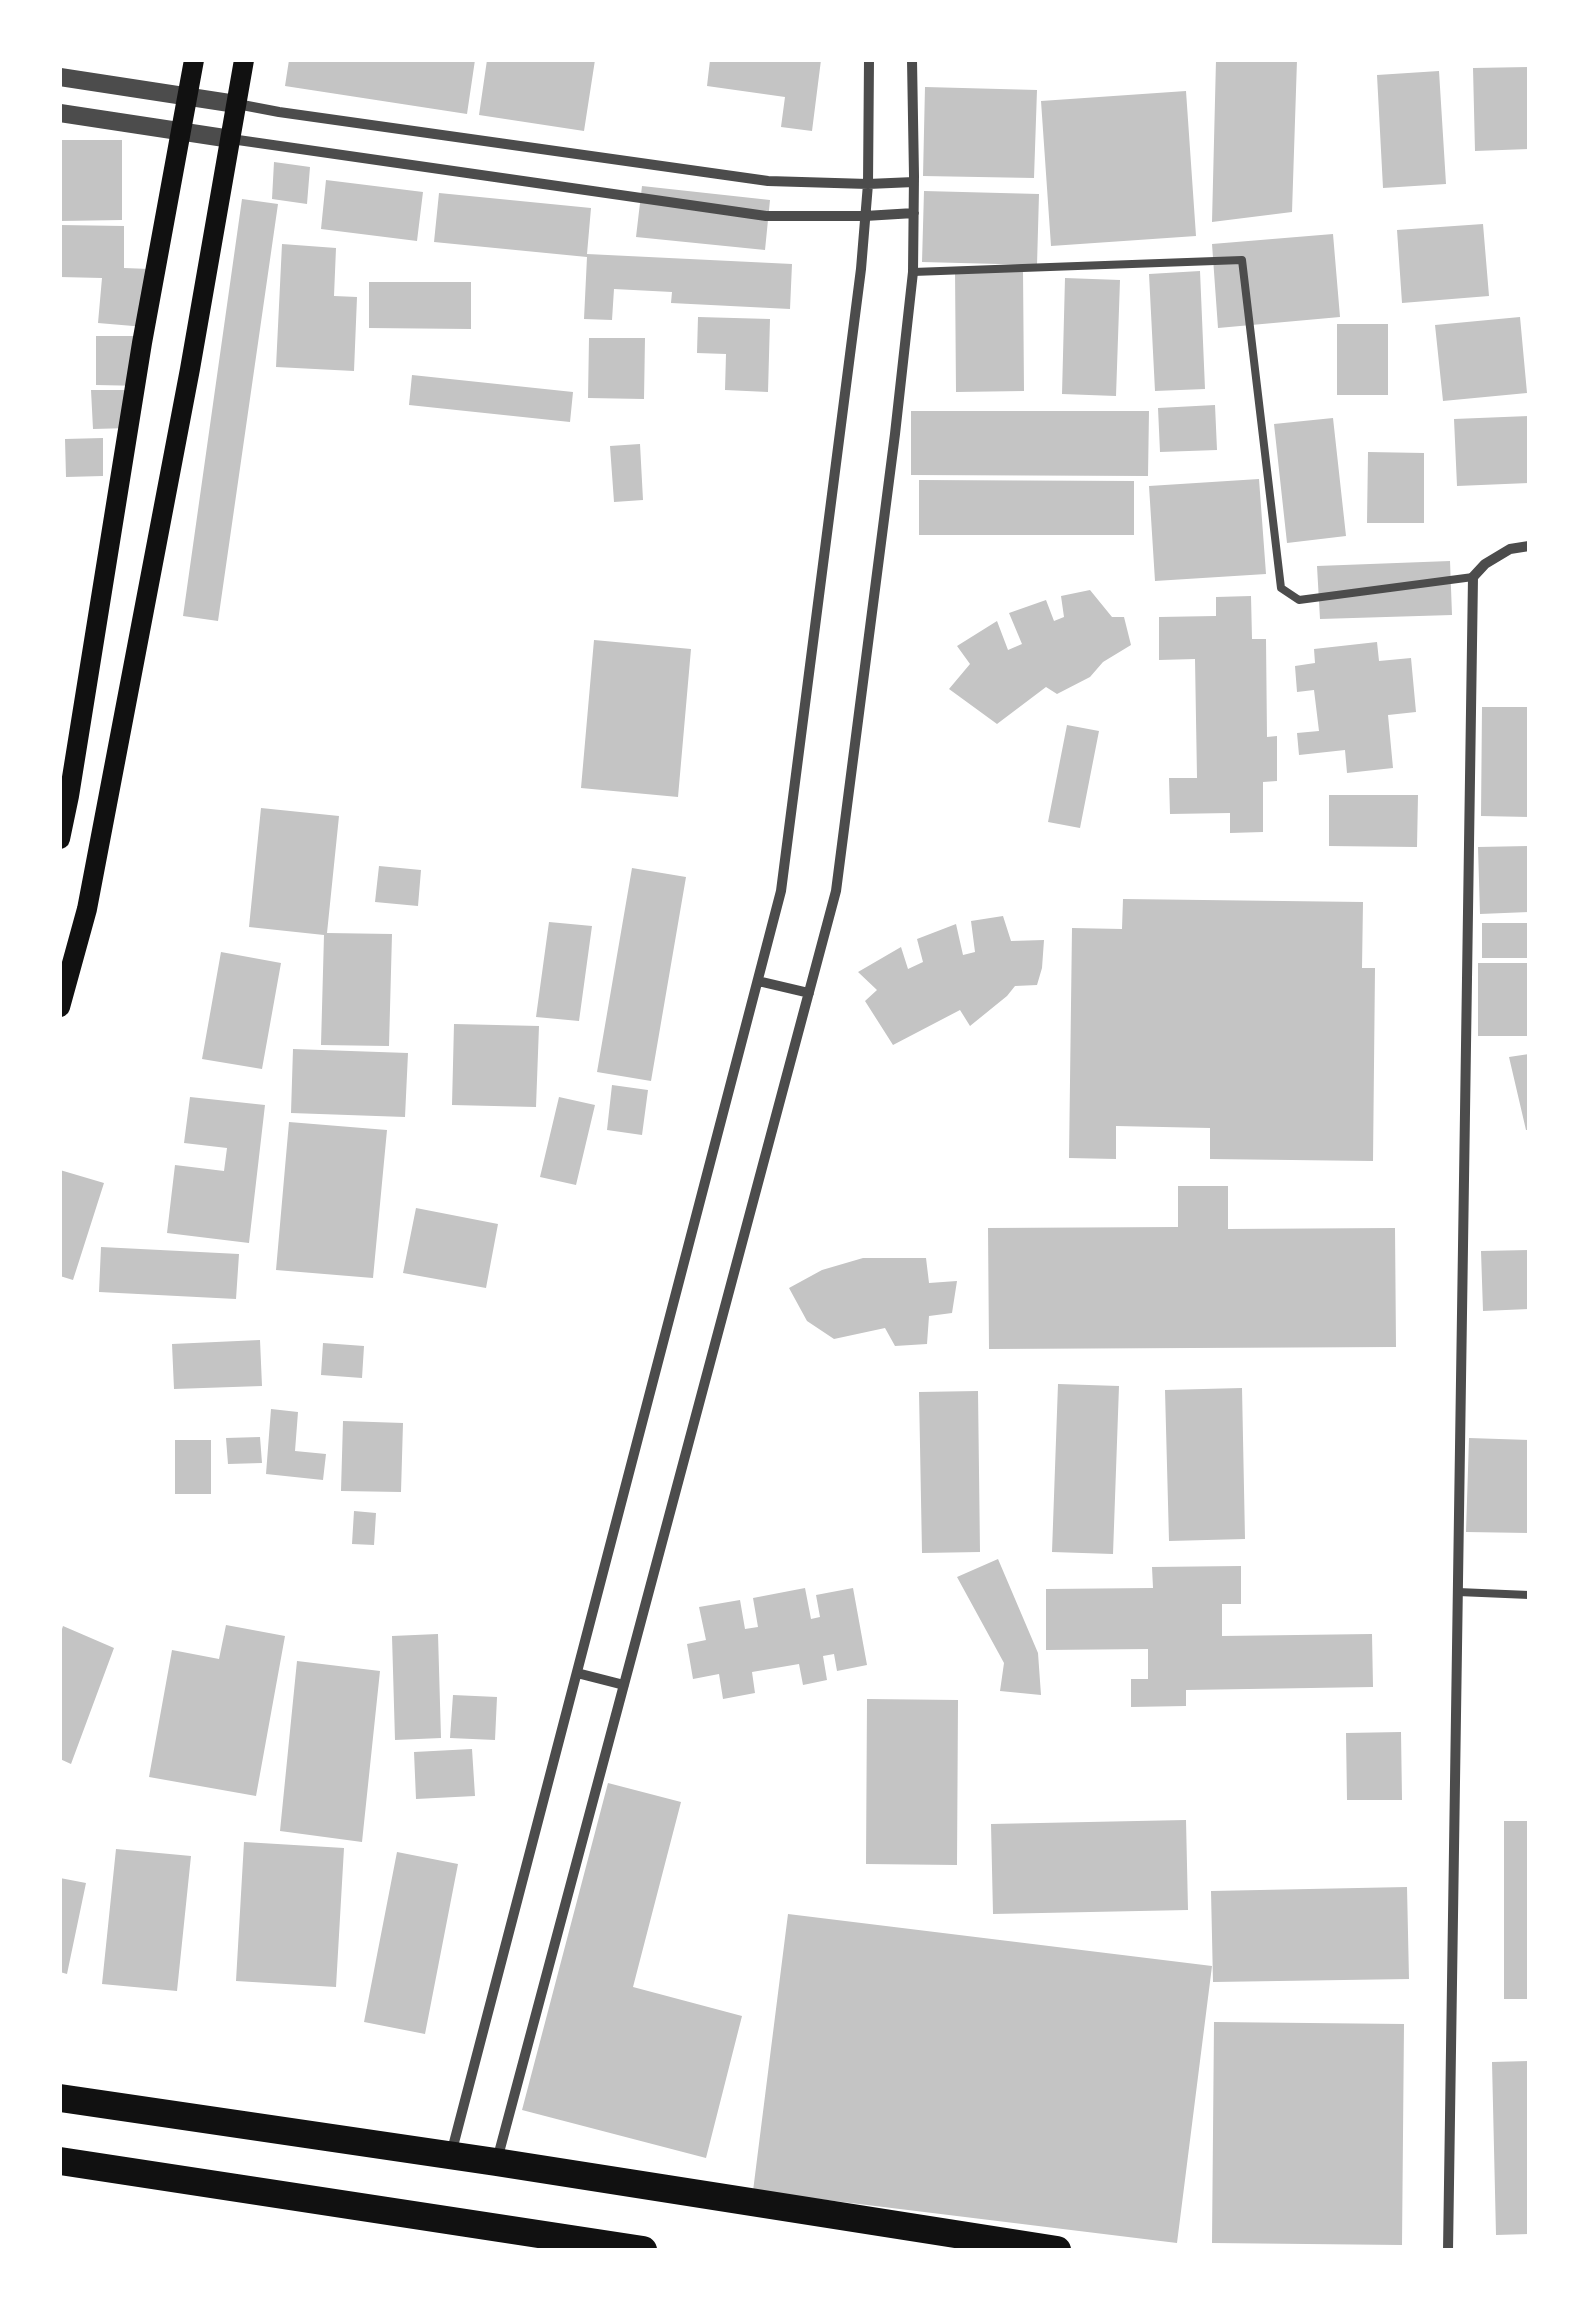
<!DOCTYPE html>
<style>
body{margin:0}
#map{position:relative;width:1589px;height:2310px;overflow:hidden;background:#fff;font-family:"Titillium Web",sans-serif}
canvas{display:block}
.frame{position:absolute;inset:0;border:62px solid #fff;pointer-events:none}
</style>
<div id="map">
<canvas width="1589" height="2310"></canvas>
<div class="frame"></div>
</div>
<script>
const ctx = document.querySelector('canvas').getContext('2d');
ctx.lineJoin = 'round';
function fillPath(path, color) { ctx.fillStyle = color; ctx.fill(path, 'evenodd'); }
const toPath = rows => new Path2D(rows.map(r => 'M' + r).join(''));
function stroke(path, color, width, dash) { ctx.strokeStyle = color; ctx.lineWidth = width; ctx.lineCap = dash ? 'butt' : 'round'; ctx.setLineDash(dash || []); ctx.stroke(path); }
fillPath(toPath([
 [289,60,475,60,467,114,285,86],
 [487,60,595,60,584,131,479,115],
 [710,60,821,60,812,131,781,127,785,97,707,86],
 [1216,60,1297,60,1292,212,1212,222],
 [1529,67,1529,149,1475,151,1473,68],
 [1439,71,1446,184,1383,188,1377,75],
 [925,87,1037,90,1034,178,923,176],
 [1186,91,1196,236,1051,246,1041,101],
 [60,140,122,140,122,220,60,221],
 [274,162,310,167,307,204,272,199],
 [326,180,423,192,417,241,321,229],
 [642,186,770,200,765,250,636,237],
 [924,191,1039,194,1037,265,922,262],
 [439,193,591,208,587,254,792,264,790,309,671,303,672,292,614,289,612,320,584,319,587,257,434,242],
 [242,199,278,204,218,621,183,616],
 [1483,224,1489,296,1402,303,1397,230],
 [60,225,124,226,124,268,150,269,145,327,98,323,102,278,60,277],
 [1333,234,1340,317,1218,328,1212,244],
 [282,244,336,248,334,296,357,297,354,371,276,367],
 [955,270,1023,270,1024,391,956,392],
 [1200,271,1205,389,1155,391,1149,274],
 [1065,278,1120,280,1116,396,1062,394],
 [369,282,471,282,471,329,369,328],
 [698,317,770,319,768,392,725,390,726,354,697,353],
 [1520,317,1527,393,1443,401,1435,325],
 [1337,324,1388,324,1388,395,1337,395],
 [96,336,145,336,144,386,96,385],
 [589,338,645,338,644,399,588,398],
 [412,375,573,392,570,422,409,405],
 [91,390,129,390,130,428,93,429],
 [1215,405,1217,450,1160,452,1158,408],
 [911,411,1149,411,1148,476,911,475],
 [1529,416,1529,483,1457,486,1454,419],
 [1333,418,1346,536,1287,543,1274,424],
 [103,438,103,476,66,477,65,439],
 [640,444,643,500,614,502,610,446],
 [1368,452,1424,453,1424,523,1367,523],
 [1259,479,1266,574,1155,581,1149,486],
 [919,480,1134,481,1134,535,919,535],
 [1450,561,1452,615,1320,619,1317,566],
 [1090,590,1112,617,1124,617,1131,645,1103,662,1090,677,1057,694,1046,687,997,724,949,689,970,664,957,646,997,621,1008,650,1022,644,1009,613,1046,600,1054,621,1064,617,1061,596],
 [1251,596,1252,639,1266,639,1267,737,1277,736,1277,781,1263,782,1263,832,1230,833,1230,813,1170,814,1169,778,1197,778,1195,659,1159,660,1159,617,1216,616,1216,597],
 [594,640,691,649,678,797,581,788],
 [1377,642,1379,661,1411,658,1416,712,1388,715,1393,768,1347,773,1345,750,1299,755,1297,733,1319,731,1314,690,1297,692,1295,666,1315,663,1314,649],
 [1482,707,1529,707,1529,817,1481,816],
 [1067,725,1099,731,1080,828,1048,822],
 [1329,795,1418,795,1417,847,1329,846],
 [261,808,339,816,327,933,392,934,389,1046,321,1045,324,935,249,927],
 [1529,846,1529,912,1480,914,1478,847],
 [379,866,421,870,418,906,375,902],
 [632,868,686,877,651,1081,597,1072],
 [1123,899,1363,902,1362,968,1375,968,1373,1161,1210,1159,1210,1128,1116,1126,1116,1159,1069,1158,1072,928,1122,929],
 [1003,916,1011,941,1044,940,1042,968,1037,985,1015,986,1007,996,970,1026,960,1010,893,1045,865,1001,877,990,858,972,901,947,908,969,923,962,917,939,956,924,963,955,975,952,971,921],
 [549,922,592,926,579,1021,536,1017],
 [1482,923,1529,923,1529,958,1482,958],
 [221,952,281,963,262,1069,202,1059],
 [1478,963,1529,963,1529,1036,1478,1036],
 [454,1024,539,1026,536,1107,452,1105],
 [293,1049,408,1053,405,1117,291,1113],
 [1529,1054,1529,1130,1526,1130,1509,1057],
 [612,1085,648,1090,642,1135,607,1130],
 [190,1097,265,1105,249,1243,167,1233,175,1165,224,1171,227,1148,184,1143],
 [559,1097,595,1105,576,1185,540,1177],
 [289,1122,387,1130,373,1278,276,1270],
 [60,1170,104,1183,73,1280,60,1276],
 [1178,1186,1228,1186,1228,1229,1395,1228,1396,1347,989,1349,988,1228,1178,1227],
 [416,1208,498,1224,486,1288,403,1273],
 [101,1247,239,1254,236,1299,99,1292],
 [1529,1250,1529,1309,1483,1311,1481,1251],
 [863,1258,926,1258,929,1283,957,1281,952,1313,929,1316,927,1344,895,1346,885,1328,834,1339,807,1321,789,1288,822,1270],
 [260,1340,262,1386,174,1389,172,1344],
 [323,1343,364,1346,362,1378,321,1375],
 [1058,1384,1119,1386,1113,1554,1052,1552],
 [1242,1388,1245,1539,1169,1541,1165,1390],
 [978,1391,980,1552,922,1553,919,1392],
 [271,1409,298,1412,295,1451,326,1454,323,1480,266,1474],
 [343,1421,403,1423,401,1492,341,1491],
 [260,1437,262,1463,228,1464,226,1438],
 [1469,1438,1529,1440,1529,1533,1466,1532],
 [175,1440,211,1440,211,1494,175,1494],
 [354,1511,376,1513,374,1545,352,1544],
 [998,1559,1038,1653,1041,1695,1000,1691,1004,1663,957,1577],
 [1241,1566,1241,1604,1222,1604,1222,1636,1372,1634,1373,1687,1186,1690,1186,1706,1131,1707,1131,1679,1148,1679,1148,1649,1046,1650,1046,1589,1153,1588,1152,1567],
 [805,1588,811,1619,820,1617,816,1595,853,1588,867,1665,837,1671,834,1654,823,1656,827,1680,803,1685,799,1664,752,1672,755,1693,723,1699,719,1674,693,1679,687,1644,706,1640,699,1607,740,1600,745,1629,758,1627,753,1598],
 [226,1625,285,1636,256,1796,149,1777,172,1650,219,1659],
 [63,1626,114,1648,71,1764,60,1759,60,1635],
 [438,1634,441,1738,395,1740,392,1636],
 [297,1661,380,1671,362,1842,280,1831],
 [453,1695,497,1697,495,1740,450,1738],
 [867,1699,958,1700,957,1865,866,1864],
 [1401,1732,1402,1800,1347,1800,1346,1733],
 [472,1749,475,1796,416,1799,414,1752],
 [608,1783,681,1802,633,1987,742,2016,706,2158,522,2110],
 [1186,1820,1188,1910,993,1914,991,1824],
 [1504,1821,1529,1821,1529,1999,1504,1999],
 [244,1842,344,1848,336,1987,236,1981],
 [116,1849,191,1856,177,1991,102,1984],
 [397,1852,458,1864,425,2034,364,2022],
 [60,1878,86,1883,67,1974,60,1972],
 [1407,1887,1409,1979,1213,1982,1211,1891],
 [788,1914,1212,1966,1177,2243,753,2191],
 [1214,2022,1404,2024,1402,2245,1212,2243],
 [1529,2061,1529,2234,1496,2235,1492,2062]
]), '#c4c4c4');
stroke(toPath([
 [913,272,1242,260,1281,588,1299,600,1473,577],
 [1458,1592,1529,1595]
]), '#4c4c4c', 8);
stroke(toPath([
 [237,104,279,112,768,181,868,184,914,182],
 [231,139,766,216,865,216,914,213],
 [758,981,809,993],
 [577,1673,624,1685],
 [451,2154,781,891,861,269,868,184,869,60],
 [497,2160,836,891,895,434,913,272,914,176,912,60],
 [1448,2250,1473,577,1485,564,1510,549,1529,546]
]), '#4c4c4c', 10);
stroke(toPath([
 [60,77,236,104],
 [60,113,231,139]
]), '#4c4c4c', 18);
stroke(toPath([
 [60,839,69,796,142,343,194,60],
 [60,1007,87,909,190,369,244,60]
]), '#111', 20);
stroke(toPath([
 [60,2098,496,2162,1057,2250],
 [60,2161,643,2250]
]), '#111', 28);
</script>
